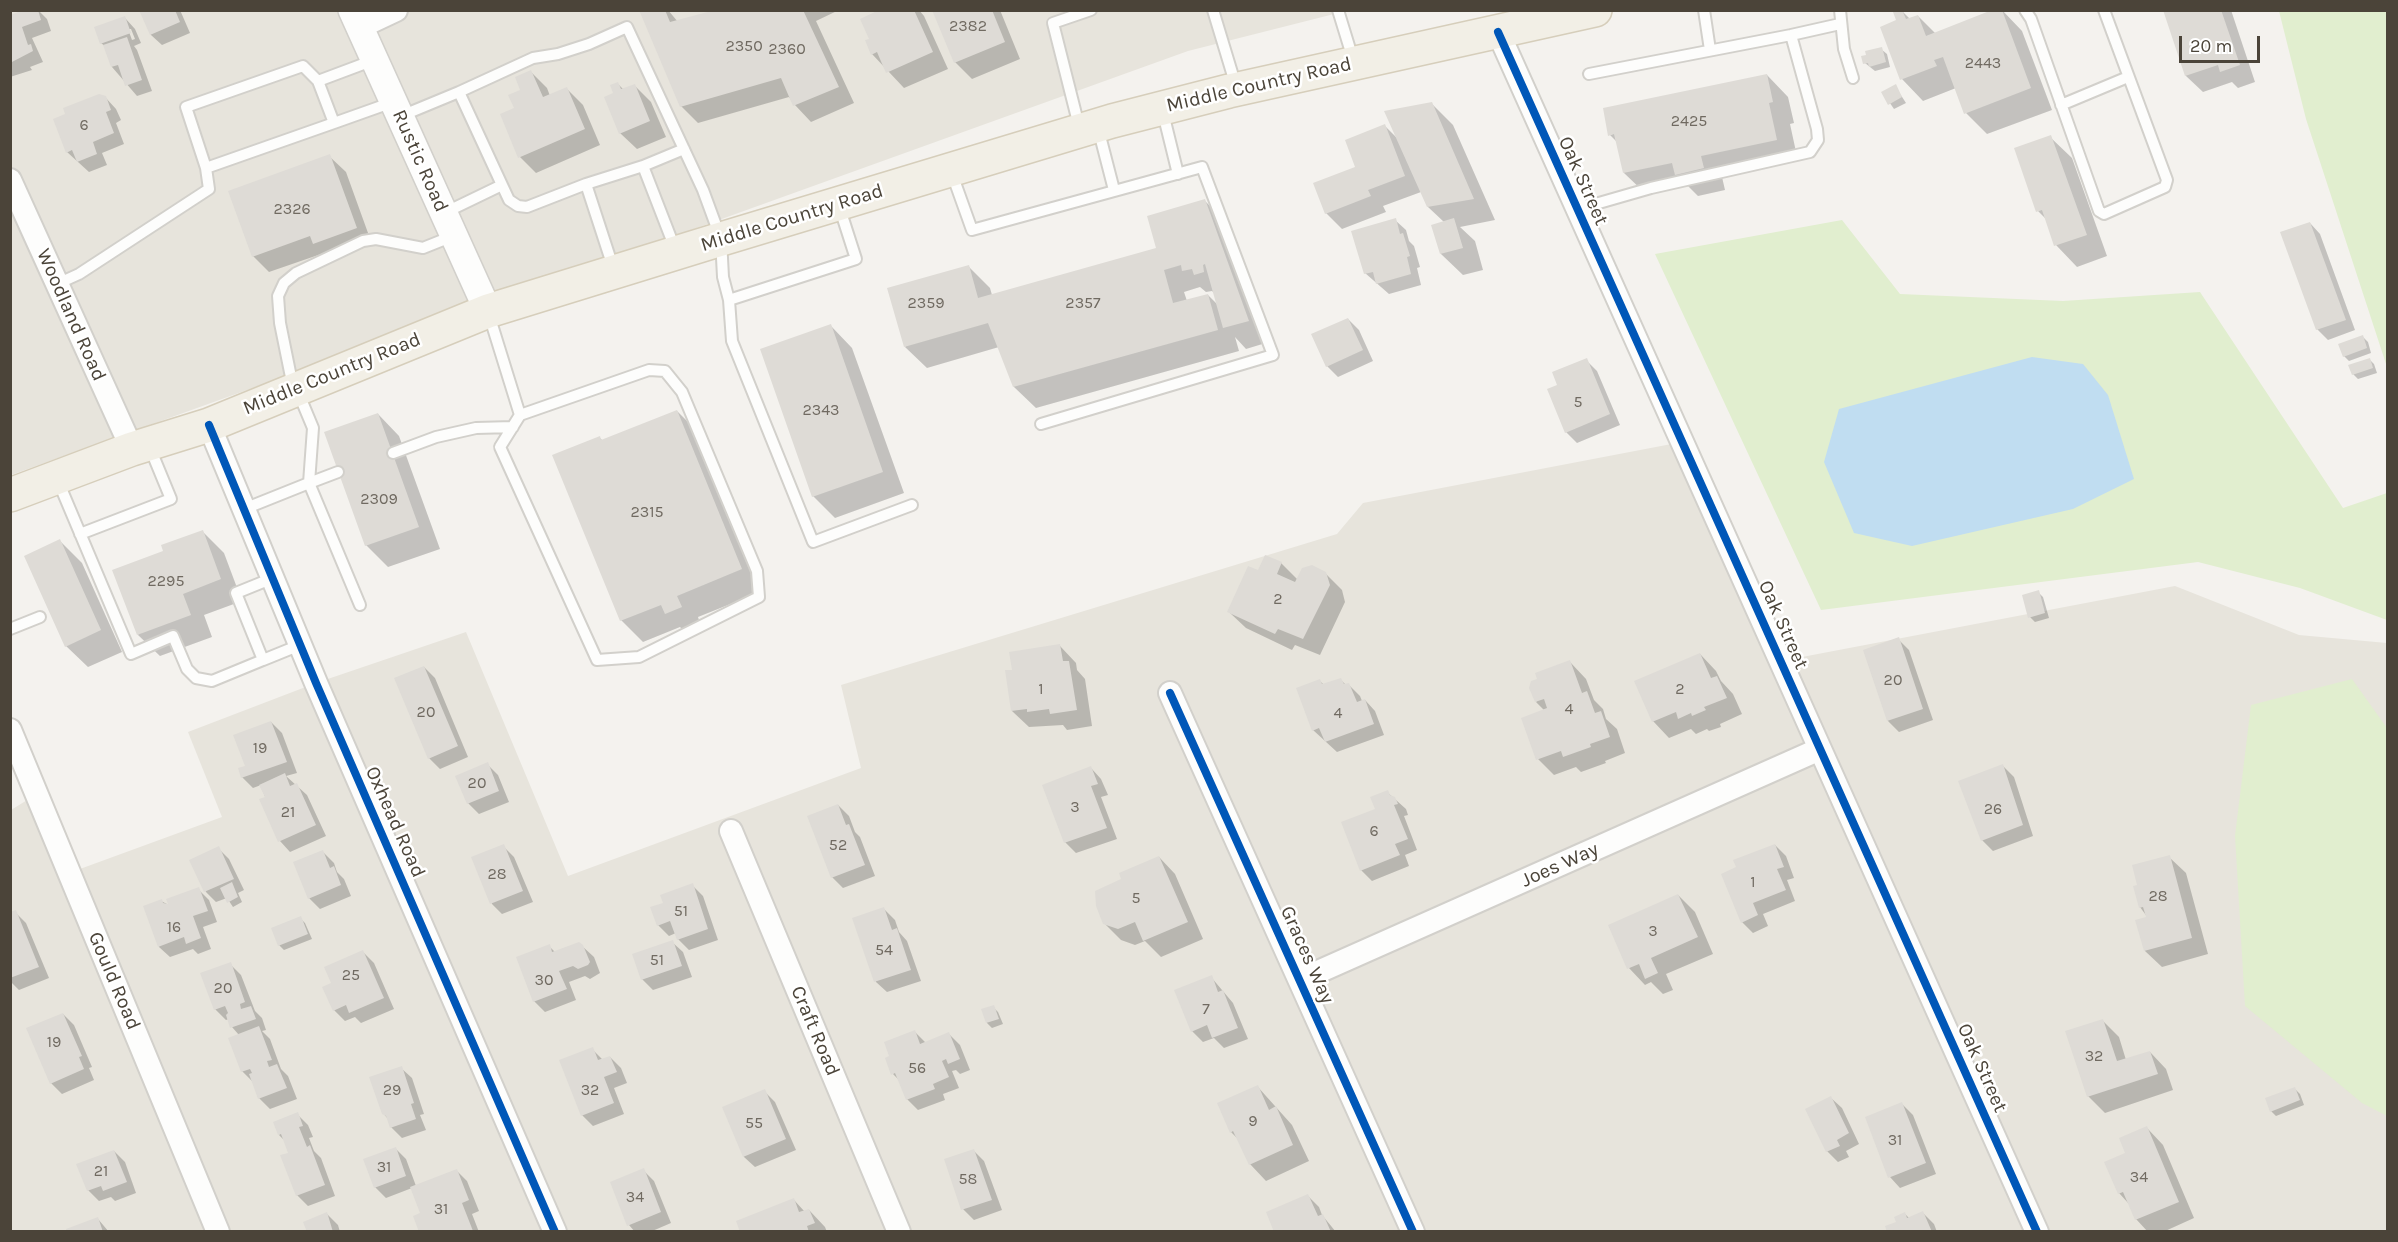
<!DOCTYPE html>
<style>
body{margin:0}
#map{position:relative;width:2398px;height:1242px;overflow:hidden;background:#f4f2ee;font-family:Karla,sans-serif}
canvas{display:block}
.frame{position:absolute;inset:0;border:12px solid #4b4439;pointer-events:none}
.scale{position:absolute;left:2179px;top:36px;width:81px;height:27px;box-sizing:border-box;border:3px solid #4b4439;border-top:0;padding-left:8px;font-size:18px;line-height:21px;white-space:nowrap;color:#4b4439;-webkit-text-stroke:4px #fff;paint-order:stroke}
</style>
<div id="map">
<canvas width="2398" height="1242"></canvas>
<div class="frame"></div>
<div class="scale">20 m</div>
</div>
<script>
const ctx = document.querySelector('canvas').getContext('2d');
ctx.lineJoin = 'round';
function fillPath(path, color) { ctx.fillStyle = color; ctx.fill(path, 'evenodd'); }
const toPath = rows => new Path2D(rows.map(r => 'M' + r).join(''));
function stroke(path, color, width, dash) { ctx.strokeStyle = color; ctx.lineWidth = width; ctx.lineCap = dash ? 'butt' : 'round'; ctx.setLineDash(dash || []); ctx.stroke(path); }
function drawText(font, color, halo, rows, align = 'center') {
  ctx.font = font + ' Karla,sans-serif'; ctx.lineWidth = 5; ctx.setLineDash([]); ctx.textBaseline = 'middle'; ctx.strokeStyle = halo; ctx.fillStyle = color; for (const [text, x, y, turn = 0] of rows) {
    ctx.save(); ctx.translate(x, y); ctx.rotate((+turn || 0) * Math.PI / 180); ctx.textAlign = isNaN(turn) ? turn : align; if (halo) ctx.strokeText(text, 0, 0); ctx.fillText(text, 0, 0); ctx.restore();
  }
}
fillPath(toPath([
 [11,11,1346,11,1188,51,11,475],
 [1682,442,1781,661,2175,586,2299,635,2387,643,2387,1231,11,1232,11,810,37,794,69,873,222,817,188,732,316,683,466,632,568,876,861,768,841,685,1337,534,1363,503]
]), '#e7e4dc');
fillPath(toPath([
 [2279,11,2387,11,2387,367,2306,119],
 [1842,220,1900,294,2063,301,2200,292,2343,508,2387,493,2387,620,2300,588,2198,562,1821,610,1655,254],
 [2352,679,2387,728,2387,1116,2362,1103,2245,1006,2235,836,2251,705]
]), '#e1eecf');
fillPath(toPath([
 [2032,357,2083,364,2108,395,2134,479,2073,509,1912,546,1854,533,1824,462,1839,409]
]), '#c0ddf1');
fillPath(toPath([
 [28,10,38,10,47,19,51,31,32,38,43,62,30,67,32,70,10,77,10,17],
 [140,10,180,10,190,33,162,45,151,35],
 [641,10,668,10,678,22,721,10,839,10,816,21,854,103,811,122,795,105,789,97,698,123,681,106],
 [882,10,919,10,924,16,948,69,904,88,872,54,871,40],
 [934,10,1000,10,1020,59,972,79,955,62],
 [2002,10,2022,31,2052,110,1987,134,1966,113,1956,88,1923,101,1902,79,1898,21,1902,11,1910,19,1918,16,1936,34],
 [2164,10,2231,10,2255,82,2238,88,2232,82,2203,92,2186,76],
 [125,18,135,29,141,43,134,46,137,50,152,91,137,96,112,67,106,47,101,43],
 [128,29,131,29,135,39,132,40],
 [1881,49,1887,54,1890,67,1875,71,1865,63],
 [531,72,547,88,550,96,567,89,583,105,600,145,536,173,520,157,516,109],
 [1767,75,1788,97,1794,123,1790,124,1798,161,1722,177,1725,190,1698,196,1688,186,1646,194,1624,173,1618,143,1610,135],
 [617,83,624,90,635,86,651,102,666,137,637,149,620,133,615,94],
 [1895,86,1906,103,1894,109,1883,93],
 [105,97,116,109,121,120,116,123,124,144,102,153,107,165,89,172,67,152],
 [1431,103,1453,125,1495,220,1460,227,1475,241,1483,270,1463,275,1441,254,1433,226,1444,222,1428,207,1421,192,1383,206,1386,212,1342,229,1326,213,1385,126,1398,139],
 [2050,137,2072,158,2107,256,2077,267,2056,245,2047,220,2038,211],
 [329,156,346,172,372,244,331,259,324,253,269,272,253,256],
 [1205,201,1226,222,1269,342,1246,349,1235,337,1239,351,1036,408,1014,387,999,347,927,368,905,347,968,266,990,288,992,295,1158,249],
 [1200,287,1206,292,1212,291,1216,295,1219,306,1208,295,1187,301,1184,292],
 [1395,220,1406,230,1409,241,1414,246,1420,267,1417,268,1421,285,1389,294,1365,273],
 [2310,223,2320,234,2355,330,2328,340,2317,329],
 [1348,319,1359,330,1373,361,1338,377,1327,366],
 [831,326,852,348,904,493,835,518,813,496],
 [2363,337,2368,342,2371,353,2349,361,2344,356],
 [2369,359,2374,364,2377,373,2358,379,2353,374],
 [1586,360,1597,371,1620,425,1577,443,1566,432,1559,386],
 [677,411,699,433,763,591,698,617,702,629,688,635,680,627,643,642,621,620,599,437,603,441],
 [378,414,399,436,440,549,388,567,366,545],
 [202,531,224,553,242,601,204,615,212,637,160,656,138,635,165,552],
 [60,541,82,563,122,652,88,667,66,646],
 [1281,563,1298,580,1325,573,1342,590,1345,602,1320,655,1295,645,1292,650,1246,628,1229,612,1258,572],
 [2038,592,2043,597,2049,618,2035,622,2030,617],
 [1898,639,1909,650,1933,720,1899,732,1888,721,1864,651],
 [1060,646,1076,663,1077,670,1085,679,1092,726,1067,730,1063,725,1029,727,1012,711,1013,671],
 [1700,654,1716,671,1721,681,1733,694,1742,714,1720,724,1721,727,1709,731,1707,729,1696,734,1691,729,1669,738,1653,721],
 [1570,662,1586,679,1594,700,1603,709,1606,719,1617,729,1625,753,1605,761,1606,763,1581,772,1576,767,1554,775,1538,759,1545,711,1536,702],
 [424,667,435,678,468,757,440,769,429,758],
 [1341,680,1346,685,1349,685,1360,696,1362,701,1365,700,1375,711,1384,735,1337,752,1313,730,1320,681,1324,685],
 [271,722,282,733,297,773,286,776,307,795,326,836,290,852,280,841,261,785,253,788,242,777],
 [487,764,498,775,509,802,479,814,468,803],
 [2003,766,2014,777,2033,836,1993,851,1982,840],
 [1091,768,1101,779,1108,795,1101,797,1117,839,1076,853,1065,842],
 [1387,792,1406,809,1408,815,1404,816,1417,850,1405,855,1409,866,1372,881,1361,870,1377,809],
 [838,805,849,816,855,832,860,837,875,876,843,888,832,877],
 [1775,845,1786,856,1794,878,1787,880,1795,901,1763,914,1768,926,1753,933,1742,922],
 [503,846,514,857,533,902,502,914,492,904,473,858],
 [218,848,229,859,244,890,238,893,242,902,233,907,227,898,216,902,206,892,191,860],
 [323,852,334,863,337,872,344,879,351,896,320,909,309,898],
 [1159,857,1175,874,1203,939,1161,957,1145,941,1135,945,1121,940,1104,923,1123,880],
 [2169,857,2186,873,2208,954,2162,967,2145,951,2148,918,2140,907],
 [692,885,703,896,718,940,689,950,678,939,676,933,669,936,658,925,665,904],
 [198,889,209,900,217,922,203,927,211,949,198,954,193,949,170,957,159,947,161,901,171,906],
 [1678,895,1695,912,1713,954,1666,974,1673,990,1663,994,1651,982,1645,985,1629,968,1609,926],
 [884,909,895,920,899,932,907,941,921,981,887,992,876,982,854,919],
 [15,912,26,923,49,978,19,990,10,981,10,914],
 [300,918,305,923,312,939,284,950,279,945],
 [672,942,683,952,692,977,653,990,642,979],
 [549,946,555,952,582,946,594,957,600,973,590,979,585,976,569,982,576,1000,545,1012,534,1001],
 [363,952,374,963,394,1009,361,1023,355,1017,345,1021,334,1010,333,984],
 [230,964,241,975,255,1011,262,1018,266,1030,262,1031,270,1039,281,1069,288,1076,297,1099,270,1109,259,1098,254,1083,242,1071,239,1035,232,1027,229,1019,226,1020,215,1009],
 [1211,977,1233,1003,1248,1039,1224,1048,1214,1038,1203,1042,1192,1031],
 [993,1007,998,1012,1003,1024,992,1028,987,1023,983,1010],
 [63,1014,74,1025,92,1067,89,1068,94,1080,62,1094,51,1083],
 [2103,1021,2119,1037,2126,1060,2150,1052,2166,1069,2173,1090,2105,1113,2088,1096],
 [914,1031,926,1043,949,1034,960,1045,970,1070,960,1074,956,1070,952,1071,959,1088,943,1094,945,1100,918,1110,907,1099,900,1081,893,1074],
 [592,1049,603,1060,610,1057,621,1068,627,1083,614,1088,624,1114,593,1126,582,1115],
 [401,1068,412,1078,424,1114,420,1115,426,1130,402,1138,391,1127,388,1119,383,1113],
 [1257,1086,1292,1125,1309,1161,1266,1181,1250,1164,1238,1139,1231,1132],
 [2295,1089,2300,1094,2304,1105,2276,1116,2271,1111],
 [764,1091,775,1102,796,1150,755,1167,744,1157,724,1108],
 [1831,1098,1842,1108,1859,1144,1846,1151,1849,1157,1838,1162,1827,1151],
 [1902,1104,1913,1115,1936,1174,1900,1188,1890,1177],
 [297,1114,308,1125,313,1137,309,1138,314,1151,321,1158,335,1196,308,1206,297,1195,290,1153,285,1141,279,1135],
 [2147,1128,2163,1145,2194,1218,2163,1232,2148,1232,2136,1219,2129,1204,2119,1193],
 [395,1148,406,1159,416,1186,456,1170,467,1181,479,1211,472,1214,479,1232,420,1232,422,1214,412,1188,386,1198,375,1187],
 [973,1150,984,1161,1002,1210,974,1220,963,1209],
 [114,1151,125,1162,136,1193,115,1201,111,1197,99,1201,88,1190],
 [643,1170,654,1181,671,1223,650,1232,635,1232,629,1225],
 [1308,1196,1319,1207,1322,1215,1336,1232,1276,1232],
 [794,1200,805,1212,809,1210,825,1227,827,1232,741,1232],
 [1923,1213,1934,1224,1937,1232,1889,1232,1905,1214,1909,1218],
 [327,1214,338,1225,340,1232,309,1232],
 [98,1219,109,1232,69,1232]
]), '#0003');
fillPath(toPath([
 [24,10,38,10,41,20,22,27,28,45,31,44,33,51,10,63,10,15],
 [139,10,175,10,180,22,150,35],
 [639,10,665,10,670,22,715,10,803,10,839,87,793,106,781,78,680,107],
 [879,10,914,10,933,52,886,73,877,52,871,55,865,40,869,39,860,19],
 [932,10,992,10,1005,42,954,63],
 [1898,10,1902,10,1906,19,1918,15,1926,36,1992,10,2002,10,2031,88,1964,114,1943,57,1934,60,1937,66,1900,80,1880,27,1896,20,1893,12],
 [2163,10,2221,10,2240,65,2220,72,2218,65,2185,76],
 [125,16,131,33,100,44,94,27],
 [127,37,142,80,125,86,118,65,111,67,103,45],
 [1882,47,1886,62,1869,67,1868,63,1863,64,1861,56,1866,55,1865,51],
 [531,70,543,97,567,87,585,129,518,158,500,114,514,108,508,95,520,90,515,77],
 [1767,74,1773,102,1769,103,1777,140,1701,156,1704,168,1675,175,1672,163,1623,173,1614,134,1608,136,1603,108],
 [618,82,621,89,635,84,650,121,619,134,604,97,613,93,610,85],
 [1896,84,1902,97,1888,105,1881,92],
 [99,94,106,96,111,110,106,112,114,133,93,142,97,154,77,162,72,150,66,153,53,119,65,114,63,108],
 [1432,102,1474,199,1427,207,1384,111],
 [1385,124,1405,176,1368,190,1371,196,1325,214,1313,183,1355,167,1345,140],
 [2051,135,2087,235,2054,246,2042,210,2036,212,2014,148],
 [330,154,357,228,313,244,310,236,252,257,228,191],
 [1205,199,1249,321,1223,328,1205,264,1203,265,1204,272,1194,275,1192,269,1182,271,1181,265,1164,270,1173,303,1208,294,1218,330,1013,387,988,323,904,347,887,288,969,265,978,298,1156,248,1147,216],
 [1396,218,1400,234,1403,233,1410,256,1407,257,1411,274,1376,284,1373,272,1364,274,1351,231],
 [1454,218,1463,248,1440,254,1431,225],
 [2310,222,2346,320,2316,330,2280,232],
 [1348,318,1363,350,1326,367,1311,334],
 [831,324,883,472,812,497,760,349],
 [2363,335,2367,348,2343,357,2338,344],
 [1587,358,1610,414,1565,433,1547,389,1557,385,1552,372],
 [2370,358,2373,368,2352,375,2348,365],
 [677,410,742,569,677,596,682,607,665,614,661,605,620,621,552,455,600,436,601,440],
 [378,413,419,527,365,546,324,432],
 [203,530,221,579,183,594,191,615,137,635,112,570,163,551,161,545],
 [60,539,101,630,65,647,24,556],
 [1265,555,1282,562,1277,574,1295,582,1302,568,1312,565,1326,572,1330,585,1303,639,1278,629,1275,634,1227,612,1248,566,1258,570],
 [2039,590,2045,613,2028,618,2022,595],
 [1899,637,1923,709,1887,721,1863,650],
 [1060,644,1063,661,1069,661,1077,710,1050,714,1049,709,1027,712,1027,709,1011,711,1005,670,1012,670,1009,652],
 [1700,653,1711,678,1717,676,1727,698,1704,707,1706,710,1692,716,1691,713,1678,719,1676,712,1652,722,1634,681],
 [1570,660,1582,693,1587,691,1595,713,1601,711,1610,737,1590,744,1591,747,1563,757,1561,751,1536,760,1521,718,1547,708,1544,699,1535,702,1529,688,1531,681,1537,679,1535,673],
 [424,666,458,746,428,759,394,678],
 [1341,678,1344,684,1349,683,1357,702,1365,699,1374,724,1325,742,1319,728,1312,731,1296,688,1320,679,1322,684],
 [271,721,287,762,241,778,238,768,245,766,233,735],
 [488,762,499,791,467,804,455,776],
 [2003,764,2023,825,1981,841,1958,781],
 [1091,766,1098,784,1091,786,1107,828,1064,843,1042,785],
 [285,773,290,786,297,783,316,825,278,842,259,799,265,797,259,785],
 [1388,790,1390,795,1395,797,1398,804,1394,805,1408,839,1395,844,1400,855,1360,871,1341,822,1375,809,1370,797],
 [838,804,846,825,849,824,865,865,831,878,807,816],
 [504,844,523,891,490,904,471,857],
 [1775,844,1784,867,1777,869,1786,890,1753,903,1758,915,1741,923,1721,874,1736,867,1733,860],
 [219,846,234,879,204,892,189,860],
 [323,850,330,868,334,866,341,885,308,899,293,862],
 [2170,855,2192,938,2144,951,2135,920,2146,917,2143,907,2139,908,2133,886,2137,885,2132,865],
 [1159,856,1188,922,1143,941,1135,922,1118,929,1103,924,1096,906,1095,891,1121,879,1119,873],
 [232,882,238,897,227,903,220,888],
 [693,883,708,929,677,940,670,921,657,926,650,907,663,903,660,895],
 [199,887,208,911,193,916,201,938,186,944,184,937,158,947,143,906,162,899,163,903,168,904,166,899],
 [1678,894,1698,937,1651,958,1658,973,1645,979,1639,964,1627,969,1608,925],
 [884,907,892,930,897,928,911,970,874,982,852,918],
 [16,910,39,967,10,978,10,912],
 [301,916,308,934,278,946,271,928],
 [673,940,682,966,641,980,632,954],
 [579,942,583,945,590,962,588,965,578,969,573,966,559,971,567,989,533,1002,516,957,550,944,552,952],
 [363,950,384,998,349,1013,346,1005,333,1011,322,987,331,983,324,967],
 [231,962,245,1002,240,1004,241,1009,251,1006,256,1019,230,1028,226,1015,228,1013,225,1006,214,1010,200,973],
 [1212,975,1218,992,1223,990,1238,1028,1212,1038,1207,1025,1191,1032,1174,990],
 [994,1005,999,1019,986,1023,981,1009],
 [63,1013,82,1056,79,1057,84,1069,50,1084,26,1028],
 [2103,1019,2117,1061,2150,1051,2158,1074,2087,1097,2065,1031],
 [259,1026,272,1060,267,1061,269,1067,277,1064,287,1088,258,1099,249,1074,252,1073,250,1069,241,1072,228,1038],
 [915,1030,920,1044,949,1032,960,1059,948,1064,946,1059,942,1061,949,1077,933,1084,935,1089,906,1100,895,1073,891,1075,885,1058,889,1056,884,1042],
 [593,1047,598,1060,610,1056,617,1072,604,1077,614,1103,581,1116,559,1060],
 [402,1066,414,1103,411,1104,416,1119,390,1128,386,1116,382,1114,369,1077],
 [1258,1085,1269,1110,1276,1106,1293,1145,1249,1165,1233,1131,1230,1133,1217,1103],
 [2295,1087,2300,1100,2270,1112,2265,1098],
 [765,1089,786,1139,743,1157,722,1107],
 [1831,1096,1849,1133,1837,1140,1840,1146,1826,1152,1805,1109],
 [1902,1102,1926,1163,1888,1178,1865,1117],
 [298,1112,303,1126,299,1127,307,1147,310,1145,325,1185,296,1196,280,1155,288,1153,281,1134,278,1135,273,1122],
 [2147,1126,2179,1202,2135,1220,2123,1192,2118,1194,2104,1162,2125,1153,2119,1138],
 [396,1147,406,1176,374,1188,363,1159],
 [974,1149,992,1200,961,1210,944,1159],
 [114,1150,127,1182,103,1191,101,1186,87,1191,76,1164],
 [644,1168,661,1212,627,1226,610,1182],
 [457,1169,469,1200,462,1203,473,1231,419,1232,413,1216,420,1213,410,1187],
 [1308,1194,1318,1216,1323,1214,1331,1232,1274,1232,1266,1212],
 [794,1198,799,1212,809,1209,815,1223,807,1226,809,1232,740,1232,736,1221],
 [1923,1211,1932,1232,1887,1232,1885,1226,1896,1222,1894,1217,1905,1212,1907,1218],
 [327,1212,333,1232,307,1232,303,1222],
 [98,1217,103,1232,67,1232,66,1229]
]), '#dedbd6');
const service = toPath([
 [1213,10,1236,86],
 [1338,10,1353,59],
 [1704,10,1710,50],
 [1840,10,1844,49,1853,78],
 [2025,10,2031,19,2099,211,2104,214,2165,187,2167,180,2104,10],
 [374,60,318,81,334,123,393,102],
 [1589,74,1791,35,1840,24],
 [318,81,303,66,186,107,206,168,334,123],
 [2061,105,2128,77],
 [1163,113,1178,174],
 [401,116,459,92],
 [1079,126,1053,23,1091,10],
 [1098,128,1114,190],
 [952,174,972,230,1202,167,1273,355,1041,424],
 [502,185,509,200,518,206,527,207,586,184],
 [1578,209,1651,188,1810,152,1818,140,1817,129,1791,35],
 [444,213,502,185,459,92,533,58,558,54,589,44,627,27,703,190,721,239,723,277,729,300,856,259,839,206],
 [676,251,643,166,684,149],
 [614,270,586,184,643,166],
 [57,284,79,274,209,189,206,168],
 [729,300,732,341,813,542,912,505],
 [489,315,520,415],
 [649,370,665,371,682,392,757,571,759,597,639,657,597,660,500,447,520,415,649,370],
 [293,387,280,323,278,296,284,283,296,273,363,241,376,239,423,248,453,236],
 [393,453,436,437,476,428,513,427],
 [338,472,309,483,360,605],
 [58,481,131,654,173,636,187,669,196,678,212,681,263,660,236,593,273,578],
 [244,509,309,483,313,428,298,392],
 [80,534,171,499,150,448],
 [10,629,40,617],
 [263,660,300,645]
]);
const minor = toPath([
 [360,27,396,10],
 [1498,32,2037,1232],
 [10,180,132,449],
 [209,425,316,683,555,1232],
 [1170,693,1413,1232],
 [10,730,218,1232],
 [731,831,899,1232],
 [1300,980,1820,749]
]);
const tertiary = toPath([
 [352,10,488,311]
]);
const primary = toPath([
 [10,495,132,449,209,425,488,311,718,240,1112,121,1229,91,1595,10]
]);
stroke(service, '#d2d0cb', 14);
stroke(minor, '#d2d0cb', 26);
stroke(tertiary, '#d2d0cb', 30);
stroke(primary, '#d6cebb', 36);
stroke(service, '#fdfdfc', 10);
stroke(minor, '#fdfdfc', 22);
stroke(tertiary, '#fdfdfc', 27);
stroke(primary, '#f2efe6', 33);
stroke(toPath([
 [1498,32,2037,1232],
 [209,425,316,683,555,1232],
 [1170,693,1413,1232]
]), '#0057b8', 8);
drawText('16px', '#706a61', null, [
 ["2382",968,26],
 ["2350",744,46],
 ["2360",787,49],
 ["2443",1983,63],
 ["2425",1689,121],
 ["6",84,125],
 ["2326",292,209],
 ["2359",926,303],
 ["2357",1083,303],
 ["5",1578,402],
 ["2343",821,410],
 ["2309",379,499],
 ["2315",647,512],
 ["2295",166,581],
 ["2",1278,599],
 ["20",1893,680],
 ["1",1041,689],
 ["2",1680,689],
 ["4",1569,709],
 ["20",426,712],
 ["4",1338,713],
 ["19",260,748],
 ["20",477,783],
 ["3",1075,807],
 ["26",1993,809],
 ["21",288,812],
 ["6",1374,831],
 ["52",838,845],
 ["28",497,874],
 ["1",1753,882],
 ["28",2158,896],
 ["5",1136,898],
 ["51",681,911],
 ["16",174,927],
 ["3",1653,931],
 ["54",884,950],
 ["51",657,960],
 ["25",351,975],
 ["30",544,980],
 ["20",223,988],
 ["7",1206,1009],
 ["19",54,1042],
 ["32",2094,1056],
 ["56",917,1068],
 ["29",392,1090],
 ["32",590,1090],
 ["9",1253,1121],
 ["55",754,1123],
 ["31",1895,1140],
 ["31",384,1167],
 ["21",101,1171],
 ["34",2139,1177],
 ["58",968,1179],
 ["34",635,1197],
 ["31",441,1209]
]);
drawText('20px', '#4b4439', '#fff', [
 ["Middle Country Road",1259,85,-13],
 ["Rustic Road",420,161,66],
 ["Oak Street",1583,181,66],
 ["Middle Country Road",792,218,-17],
 ["Woodland Road",71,315,66],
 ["Middle Country Road",332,374,-22],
 ["Oak Street",1783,625,66],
 ["Oxhead Road",395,822,66],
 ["Joes Way",1560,865,-24],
 ["Graces Way",1307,955,66],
 ["Gould Road",114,981,67],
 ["Craft Road",815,1031,67],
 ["Oak Street",1982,1068,66]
]);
</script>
